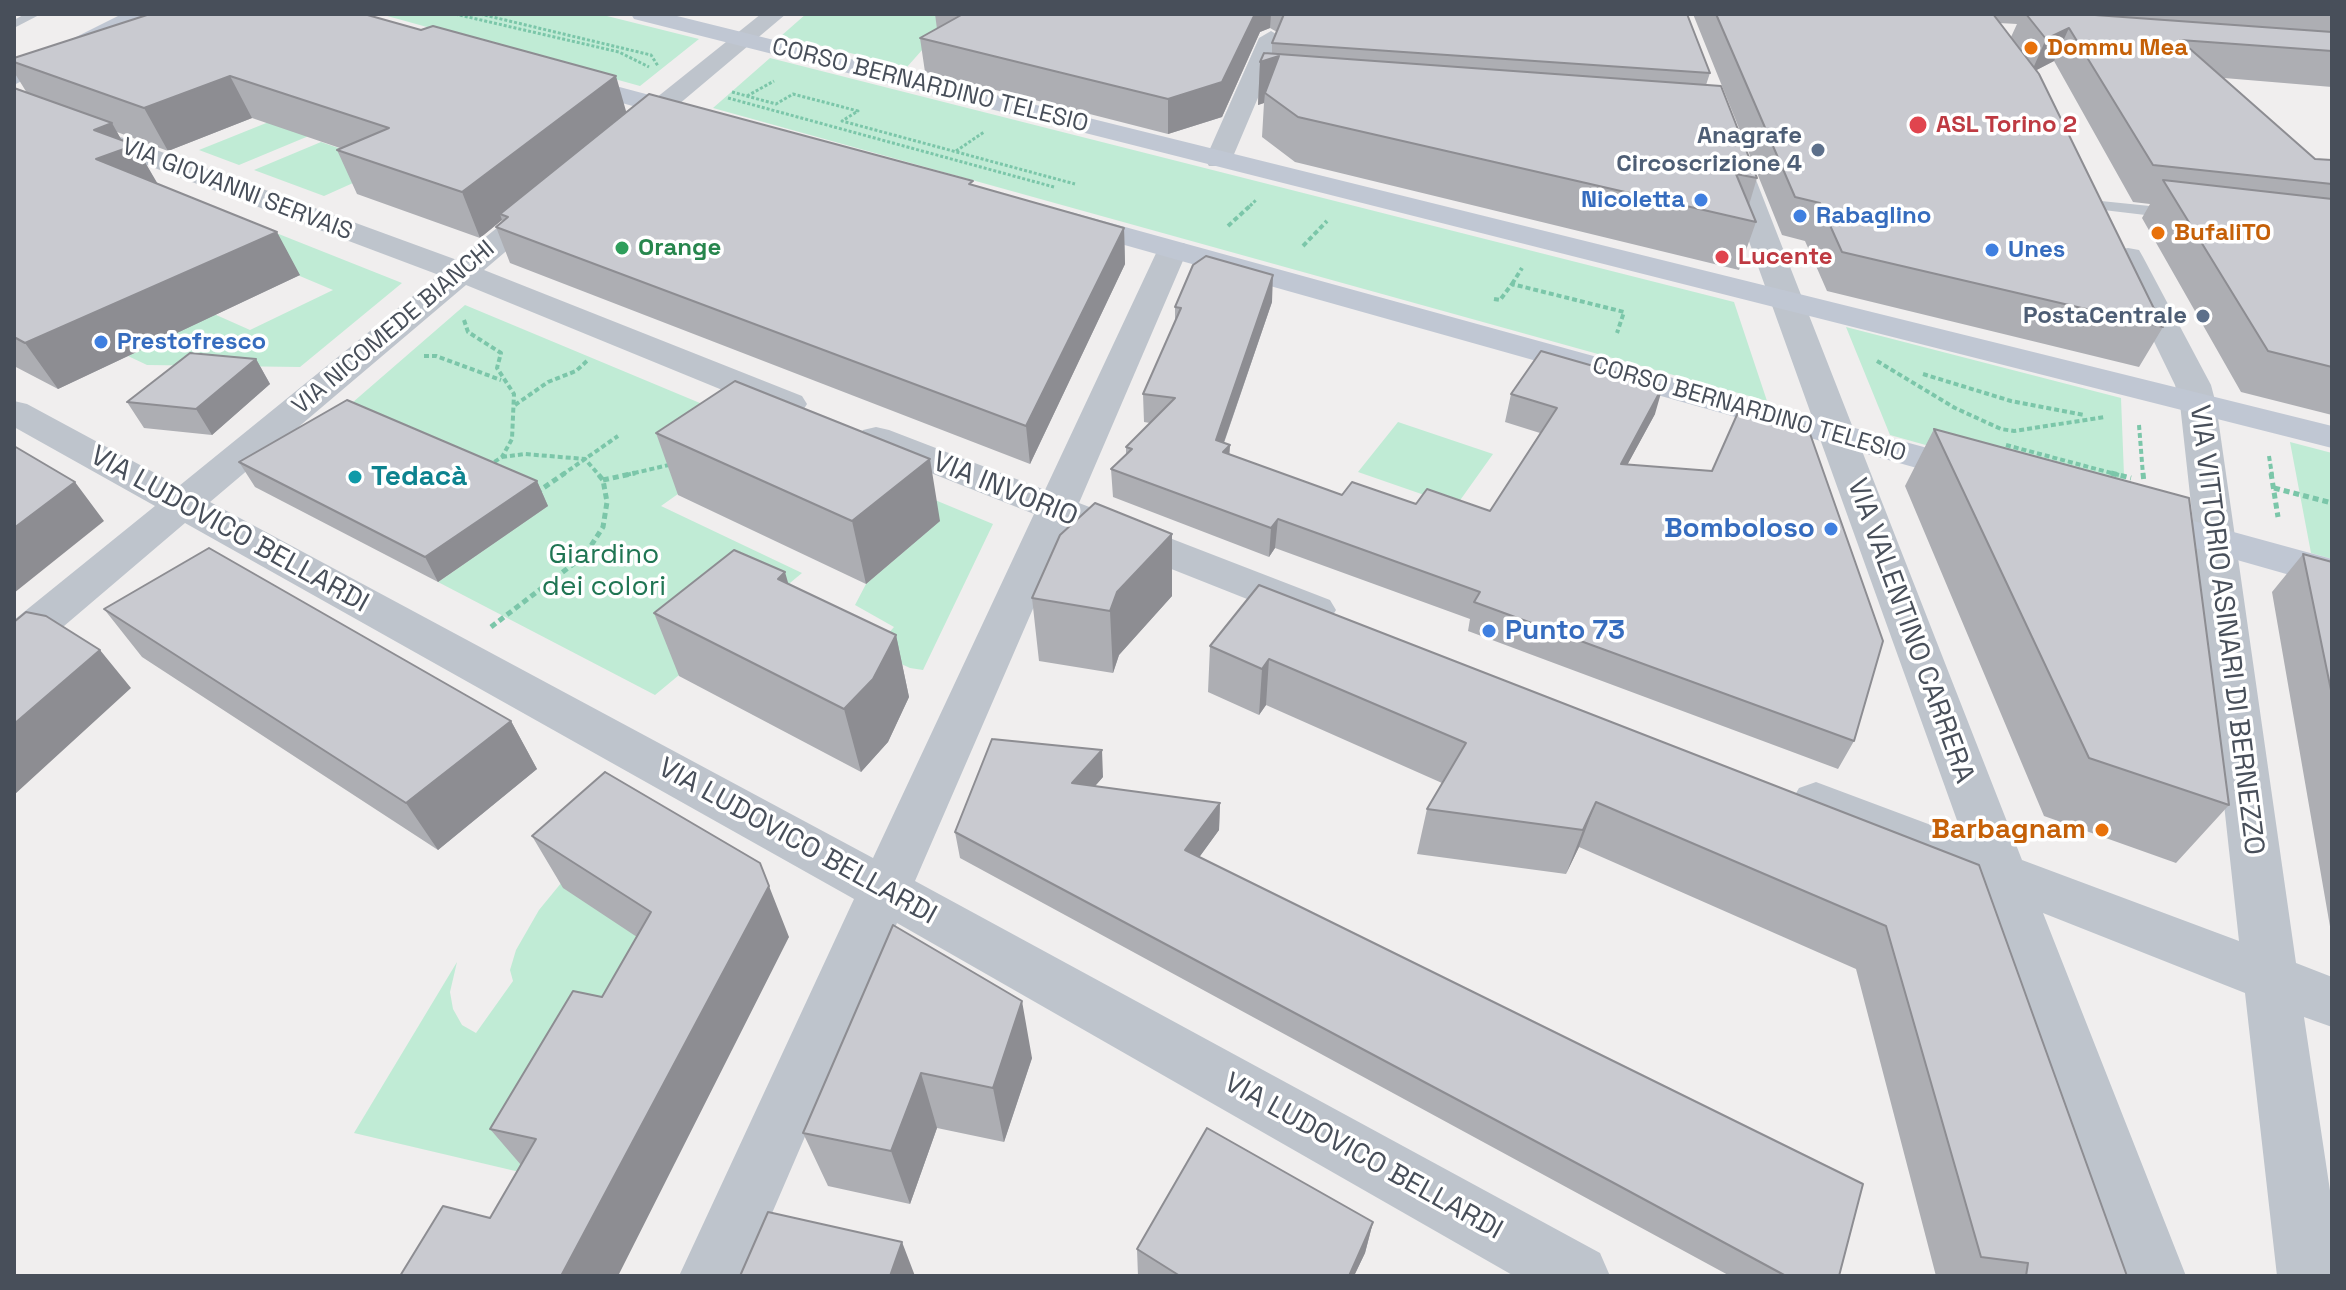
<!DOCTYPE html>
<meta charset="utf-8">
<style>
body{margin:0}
#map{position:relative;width:2346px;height:1290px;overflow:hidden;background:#f0eeee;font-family:"Space Grotesk",sans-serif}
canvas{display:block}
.frame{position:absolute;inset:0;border:16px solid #484f5a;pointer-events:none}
</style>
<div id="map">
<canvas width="2346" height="1290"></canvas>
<div class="frame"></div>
</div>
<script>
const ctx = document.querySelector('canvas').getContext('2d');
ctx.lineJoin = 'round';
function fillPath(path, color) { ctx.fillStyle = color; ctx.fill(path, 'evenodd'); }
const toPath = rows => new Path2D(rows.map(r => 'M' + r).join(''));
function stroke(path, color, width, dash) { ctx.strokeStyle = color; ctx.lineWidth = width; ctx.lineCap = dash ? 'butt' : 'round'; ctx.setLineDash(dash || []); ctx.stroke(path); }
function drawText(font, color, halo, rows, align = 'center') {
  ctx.font = font + ' "Space Grotesk",sans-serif'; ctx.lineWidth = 7; ctx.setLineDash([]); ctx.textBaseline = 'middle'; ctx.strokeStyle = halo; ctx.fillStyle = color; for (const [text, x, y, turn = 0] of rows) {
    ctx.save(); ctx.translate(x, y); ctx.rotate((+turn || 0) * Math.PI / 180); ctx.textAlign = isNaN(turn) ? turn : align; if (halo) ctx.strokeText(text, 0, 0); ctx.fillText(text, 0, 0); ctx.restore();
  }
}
fillPath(toPath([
 [380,14,599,14,699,39,640,86],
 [806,14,954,14,907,67,781,36],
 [770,58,1734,302,1767,401,713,108],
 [336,95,376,108,239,165,199,150],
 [321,142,391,166,324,196,254,170],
 [173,192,402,283,300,367,147,365,128,356,214,314,250,330,333,290,136,207],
 [465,305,767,431,661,506,802,573,655,695,438,582,547,506,255,487],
 [1846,327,2121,398,2125,501,1890,435],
 [1398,422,1493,454,1456,506,1358,472],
 [790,440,993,524,923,670,910,668,873,651,894,627,855,605,866,584,939,521],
 [2290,442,2332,453,2332,559,2311,553],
 [616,816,677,963,528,1174,354,1133,457,962,450,992,453,1009,462,1025,476,1033,513,981,510,970,516,950,539,910]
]), '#c0ebd5');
stroke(toPath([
 [455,14,619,52,649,67],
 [480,14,651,55,658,66],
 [732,92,776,104,793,94,858,111,842,121,1075,184],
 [747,96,774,81],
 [728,98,1054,187],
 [956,151,984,132],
 [1250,206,1256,200]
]), '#7bc6a9', 3, [3, 2]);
stroke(toPath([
 [1228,226,1252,204],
 [1303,246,1327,221],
 [1512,284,1522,268],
 [1494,299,1500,300,1512,284,1624,312,1617,333],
 [464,320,468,332,501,353,497,368,514,394,512,439,502,457,488,466],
 [424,356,436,356,501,380],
 [1877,361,1955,408,2001,429,2014,431,2105,417],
 [1923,374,2011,401,2084,415],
 [515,405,548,382,576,371,588,360],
 [2139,425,2143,475],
 [2006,445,2119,475],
 [2269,456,2272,475],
 [502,457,525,454,585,459,599,475],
 [562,475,618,436],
 [626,475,673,464]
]), '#7bc6a9', 4, [5, 3]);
stroke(toPath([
 [2111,473,2131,478],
 [2143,473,2144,483],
 [2271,473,2278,517],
 [603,480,635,473],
 [2274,488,2332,503],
 [536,493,565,473],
 [491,627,585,555,603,527,607,502,603,480,597,473]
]), '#7bc6a9', 5, [6, 4]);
fillPath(toPath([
 [25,14,41,14,14,28,14,20,25,14],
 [2101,201,2179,209,2187,214,2179,219,2095,209,2095,203,2101,201]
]), '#bec4cc');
fillPath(toPath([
 [761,14,786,14,634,142,616,142,612,136,616,130,761,14],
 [1271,31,1283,38,1266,79,1320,82,1333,90,1320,98,1260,93,1229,166,1209,166,1205,160,1259,38,1271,31],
 [14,98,457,260,538,195,558,195,562,201,558,207,484,270,802,396,807,404,802,412,789,415,776,412,466,285,210,502,873,858,1034,514,863,446,858,438,863,430,876,427,889,430,1045,490,1158,249,1162,243,1184,243,1188,249,1079,503,1330,600,1336,610,1330,620,1315,625,1300,620,1068,528,915,881,1600,1253,1610,1276,1514,1276,897,923,745,1276,679,1276,854,899,185,523,30,655,14,660,14,620,155,506,14,427,14,401,27,404,179,486,439,275,14,115,14,98],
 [1728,136,1738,138,1742,144,2022,860,2239,941,2180,404,2175,385,2113,257,2117,250,2128,248,2139,250,2143,257,2211,385,2216,404,2296,963,2332,977,2332,1027,2304,1017,2332,1204,2332,1276,2277,1276,2245,993,2043,913,2186,1276,2120,1276,1981,888,1799,816,1791,802,1799,788,1816,782,1963,837,1714,144,1718,138,1728,136]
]), '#bec4cc');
fillPath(toPath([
 [122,14,151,14,14,85,14,68,122,14],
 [631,14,669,14,2332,426,2332,448,634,19,631,14],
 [563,72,706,110,710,116,697,124,554,84,551,79,563,72],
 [1067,211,1989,465,1995,473,1989,481,1976,485,1963,481,1057,226,1052,220,1057,214,1067,211],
 [2135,505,2332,559,2332,587,2121,527,2115,518,2121,509,2135,505]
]), '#c0c7d3');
fillPath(toPath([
 [150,14,973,185,1124,228,1125,264,1030,464,510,263,496,227,503,222,502,220,480,238,357,194,337,150,340,148,252,118,168,151,117,132,121,140,135,145,157,184,300,275,58,389,14,366,14,88,27,93,14,72,14,58],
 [935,14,1687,14,1710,73,1706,85,1757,178,1749,205,1756,222,1739,270,1295,162,1262,137,1264,103,1258,105,1260,62,1272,54,1272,43,1277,32,1270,28,1260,32,1222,117,1168,134,925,72,920,38,937,29],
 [1693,14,2332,14,2332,87,2224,78,2315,159,2332,160,2332,415,2241,392,2142,218,2150,204,2133,202,2054,61,2036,70,2163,327,2139,367,1827,291,1805,241,1782,235],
 [1999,23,2017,24,2011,37],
 [1272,302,1224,443,1230,445,1229,454,1342,495,1416,504,1490,511,1540,433,1505,422,1511,394,1655,414,1627,465,1854,741,1838,769,1468,631,1470,619,1275,548,1269,557,1113,497,1111,469,1126,455,1126,447,1150,423,1144,422,1143,394,1175,321,1175,307],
 [256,359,270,384,212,435,144,428,127,402],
 [1934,429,2229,805,2176,863,2044,816,1905,486],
 [656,433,940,521,866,584,678,495],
 [239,462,537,481,548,506,438,582,255,487],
 [2303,554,2332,562,2332,938,2272,592],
 [789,584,896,635,909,697,888,742,861,772,679,676,654,613],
 [1259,585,1979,865,2127,1276,1936,1276,1856,969,1579,847,1566,874,1417,854,1427,809,1442,783,1266,705,1259,715,1208,692,1210,646],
 [1172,596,1119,655,1113,673,1039,661,1032,598],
 [104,609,511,721,537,769,438,850,142,657],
 [1103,777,1095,786,1220,803,1219,830,1199,857,1839,1276,1730,1276,960,858,955,832],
 [532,836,789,937,521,1165,490,1129,602,997,637,937,563,888],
 [893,925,1032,1058,1004,1142,937,1128,910,1204,828,1186,803,1133],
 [1373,1222,1365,1253,1354,1276,1138,1276,1137,1249]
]), '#adaeb3');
fillPath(toPath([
 [1255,14,1271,14,1270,28,1260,32,1222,117,1168,134,1168,99],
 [2069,28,2054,61,2031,73,2046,39],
 [1279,56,1265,93,1264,103,1258,105,1260,62],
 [230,76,252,118,168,151,144,108],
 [616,76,628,118,500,214,502,220,480,238,462,192],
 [112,123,126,148,135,145,159,186,96,159,94,130],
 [1124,228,1125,264,1030,464,1026,426],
 [277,232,300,275,58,389,25,343],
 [1273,275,1272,302,1215,468,1216,440],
 [256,359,270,384,212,435,196,409],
 [1663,386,1655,414,1612,493,1621,464],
 [1230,445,1228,473,1223,452],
 [930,459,940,521,866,584,852,521],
 [537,481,548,506,438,582,425,557],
 [75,482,104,521,14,593,14,528],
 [1278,519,1275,548,1269,557,1271,528],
 [1172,534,1172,596,1119,655,1113,673,1110,611,1117,592],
 [785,572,803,635,778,579],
 [896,635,909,697,888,742,861,772,844,709],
 [100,650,131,688,14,795,14,724],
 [1269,659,1266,705,1259,715,1262,669],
 [511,721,537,769,438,850,406,803],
 [1102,750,1103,777,1074,810,1072,783],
 [1596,802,1579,847,1566,874,1583,830],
 [1220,803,1219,830,1185,877,1185,850],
 [769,886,789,937,618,1276,561,1276],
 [1022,1001,1032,1058,1004,1142,993,1088],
 [921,1073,937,1128,910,1204,891,1151],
 [1373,1222,1365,1253,1354,1276,1349,1276],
 [902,1242,915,1276,890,1276]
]), '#8d8d92');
const building = toPath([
 [150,14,364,14,421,30,433,26,616,76,462,192,337,150,389,128,230,76,144,108,14,62,14,58,150,14],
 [963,14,1255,14,1222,82,1168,99,920,38,963,14],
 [1284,14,1687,14,1710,73,1272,43,1284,14],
 [1716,14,1993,14,2039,74,2163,327,1842,252,1820,203,1795,197,1716,14],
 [2026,14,2081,14,2332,32,2332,51,2180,40,2315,159,2332,160,2332,184,2153,165,2069,28,2046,39,2026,14],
 [1264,53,1721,86,1757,178,1736,174,1756,222,1298,117,1265,93,1279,56,1260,62,1264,53],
 [14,88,112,123,94,130,135,145,96,159,277,232,25,343,14,337,14,88],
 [649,94,973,181,969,184,1124,228,1026,426,496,227,508,217,500,214,649,94],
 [2163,180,2332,199,2332,367,2268,351,2163,180],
 [1206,256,1273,275,1216,440,1230,445,1223,452,1342,495,1352,482,1416,504,1427,489,1490,511,1557,408,1511,394,1541,351,1663,386,1621,464,1712,471,1740,408,1808,428,1883,641,1854,741,1474,602,1480,592,1278,519,1271,528,1111,469,1132,449,1126,447,1175,398,1143,394,1181,308,1175,307,1193,265,1206,256],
 [190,353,256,359,196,409,127,402,190,353],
 [735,381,930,459,852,521,656,433,735,381],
 [347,400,537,481,425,557,239,462,347,400],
 [1934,429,2189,498,2229,805,2089,758,1934,429],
 [14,446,75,482,14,528,14,446],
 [1095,503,1172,534,1117,592,1110,611,1032,598,1060,535,1095,503],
 [209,548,511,721,406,803,104,609,209,548],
 [734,550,785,572,778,579,896,635,873,679,844,709,654,613,734,550],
 [2303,554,2332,562,2332,695,2303,554],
 [1259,585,1979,865,2127,1276,2026,1276,2028,1263,1981,1257,1886,926,1596,802,1583,830,1427,809,1466,743,1269,659,1262,669,1210,646,1259,585],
 [26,612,46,616,100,650,14,724,14,622,26,612],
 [992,739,1102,750,1072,783,1220,803,1185,850,1863,1184,1839,1276,1786,1276,1612,1182,955,832,992,739],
 [605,772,760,863,769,886,561,1276,400,1276,443,1206,490,1218,536,1139,490,1129,573,991,602,997,651,912,532,836,605,772],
 [893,925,1022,1001,993,1088,921,1073,891,1151,803,1133,893,925],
 [1207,1128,1373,1222,1349,1276,1180,1276,1137,1249,1207,1128],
 [768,1212,902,1242,890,1276,740,1276,768,1212]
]);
fillPath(building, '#c9cad0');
stroke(building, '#8d8d92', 2);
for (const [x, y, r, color] of [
 [2031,48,8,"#e8710a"],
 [1918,125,10,"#e0444e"],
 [1818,150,8,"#5c6f8a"],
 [1701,200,8,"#3f7fe0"],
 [1800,216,8,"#3f7fe0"],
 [2158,233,8,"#e8710a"],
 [622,248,8,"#2e9e5b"],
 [1992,250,8,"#3f7fe0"],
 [1722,257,8,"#e0444e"],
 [2203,316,8,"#5c6f8a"],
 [101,342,8,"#3f7fe0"],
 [355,477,8,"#0f9aa8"],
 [1831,529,8,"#3f7fe0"],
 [1489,631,8,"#3f7fe0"],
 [2102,830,8,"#e8710a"]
]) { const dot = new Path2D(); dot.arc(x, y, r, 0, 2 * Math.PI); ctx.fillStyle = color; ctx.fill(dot); stroke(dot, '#fff', 3); }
drawText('bold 24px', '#c56008', '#fff', [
 ["Dommu Mea",2047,48],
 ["BufaliTO",2174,233]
], 'left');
drawText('24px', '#484f5a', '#fff', [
 ["CORSO BERNARDINO TELESIO",930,86,14],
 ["VIA GIOVANNI SERVAIS",237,190,21],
 ["VIA NICOMEDE BIANCHI",394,328,-40],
 ["CORSO BERNARDINO TELESIO",1749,410,16]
]);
drawText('bold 24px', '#be3a42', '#fff', [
 ["ASL Torino 2",1936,125],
 ["Lucente",1738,257]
], 'left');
drawText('bold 24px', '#4e5e75', '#fff', [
 ["Anagrafe",1802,136],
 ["Circoscrizione 4",1802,164],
 ["PostaCentrale",2187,316]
], 'right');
drawText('bold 24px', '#366cbe', '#fff', [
 ["Nicoletta",1685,200,"right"],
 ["Rabaglino",1816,216],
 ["Unes",2008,250],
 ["Prestofresco",117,342]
], 'left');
drawText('bold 24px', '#27864d', '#fff', [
 ["Orange",638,248]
], 'left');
drawText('bold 28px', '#0d838f', '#fff', [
 ["Tedacà",371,477]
], 'left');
drawText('28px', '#484f5a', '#fff', [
 ["VIA INVORIO",1005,490,22],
 ["VIA LUDOVICO BELLARDI",229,530,29],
 ["VIA VITTORIO ASINARI DI BERNEZZO",2226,630,83],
 ["VIA VALENTINO CARRERA",1910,631,70],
 ["VIA LUDOVICO BELLARDI",797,842,29],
 ["VIA LUDOVICO BELLARDI",1363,1157,29]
]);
drawText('bold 28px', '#366cbe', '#fff', [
 ["Bomboloso",1815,529],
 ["Punto 73",1505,631,"left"]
], 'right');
drawText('28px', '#1f7553', '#fff', [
 ["Giardino",604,555],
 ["dei colori",604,587]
]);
drawText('bold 28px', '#c56008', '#fff', [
 ["Barbagnam",2086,830]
], 'right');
</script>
